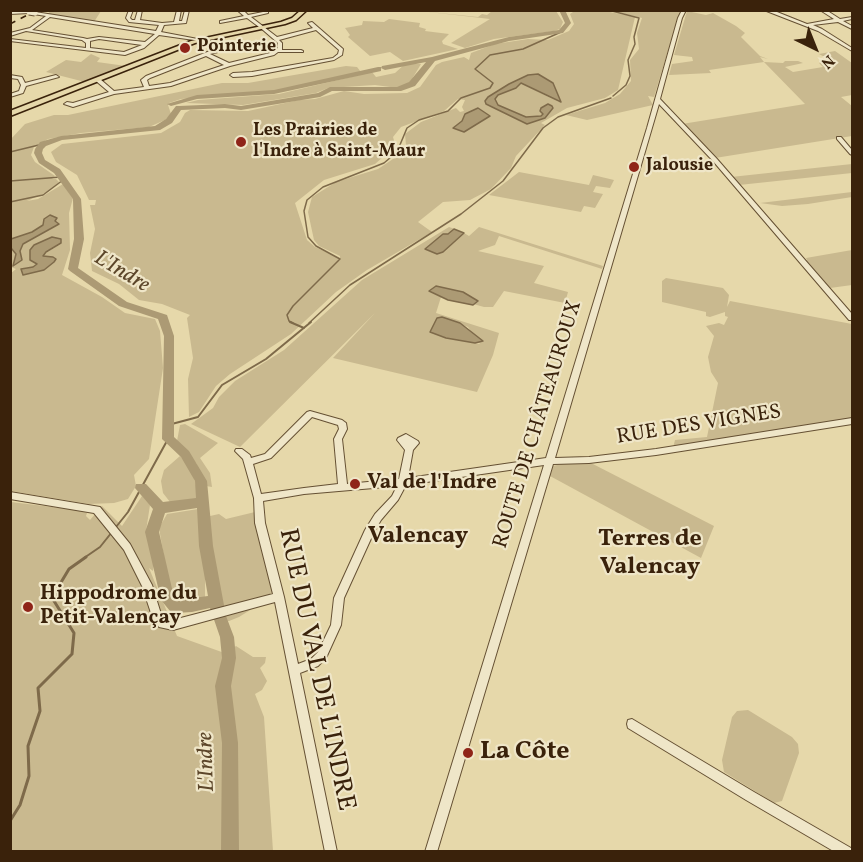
<!DOCTYPE html>
<meta charset="utf-8">
<style>
body{margin:0}
#map{position:relative;width:863px;height:862px;overflow:hidden;background:#e6d8aa;font-family:Vollkorn,serif}
canvas{display:block}
.frame{position:absolute;inset:0;border:12px solid #3a220b;pointer-events:none}
.north{position:absolute;left:785px;top:18px;width:60px;height:60px;-webkit-text-stroke:4px #efe6c8;paint-order:stroke;rotate:137deg;font-size:16px;font-weight:700;line-height:24px;text-align:center;color:#3a220b}
.north::after{content:'';display:block;margin:auto;width:21px;height:27px;background:#3a220b;clip-path:polygon(50% 0,100% 100%,50% 72%,0 100%)}
</style>
<div id="map">
<canvas width="863" height="862"></canvas>
<div class="frame"></div>
<div class="north">N</div>
</div>
<script>
const ctx = document.querySelector('canvas').getContext('2d');
ctx.lineJoin = 'round';
function fillPath(path, color) { ctx.fillStyle = color; ctx.fill(path, 'evenodd'); }
const toPath = rows => new Path2D(rows.map(r => 'M' + r).join(''));
function stroke(path, color, width, dash) { ctx.strokeStyle = color; ctx.lineWidth = width; ctx.lineCap = dash ? 'butt' : 'round'; ctx.setLineDash(dash || []); ctx.stroke(path); }
function drawText(font, color, halo, rows, align = 'center') {
  ctx.font = font + ' Vollkorn,serif'; ctx.lineWidth = 4.5; ctx.setLineDash([]); ctx.textBaseline = 'middle'; ctx.strokeStyle = halo; ctx.fillStyle = color; for (const [text, x, y, turn = 0] of rows) {
    ctx.save(); ctx.translate(x, y); ctx.rotate((+turn || 0) * Math.PI / 180); ctx.textAlign = isNaN(turn) ? turn : align; if (halo) ctx.strokeText(text, 0, 0); ctx.fillText(text, 0, 0); ctx.restore();
  }
}
fillPath(toPath([
 [50,11,101,11,94,22,47,15],
 [420,11,478,17,482,14,487,15,492,11,556,11,563,22,560,29,554,31,494,39,465,48,451,43,490,19],
 [614,11,680,11,654,97,648,96,653,105,587,120,566,115,605,103,620,94,631,81,630,60,639,49,637,33,642,18],
 [687,11,706,15,713,13,736,26,745,33,741,37,760,56,768,59,760,57,764,62,783,63,785,61,798,61,803,63,785,67,793,72,823,67,819,63,830,60,819,54,835,51,852,63,852,95,841,97,852,106,852,136,715,158,682,124,805,104,764,62,709,70,711,73,669,75,672,64,693,61,692,57,674,55],
 [573,12,610,12,635,17,618,90,605,98,567,108,541,123,545,125,516,156,511,168,491,189,470,200,443,202,418,222,432,232,367,270,336,292,291,334,230,374,216,386,199,412,189,417,188,379,193,358,187,318,190,315,162,304,139,300,119,284,92,271,90,253,95,229,90,205,95,205,96,200,89,200,77,175,56,162,51,152,62,144,161,133,180,122,185,113,190,110,248,111,299,100,315,99,344,91,364,94,407,93,420,87,436,65,442,62,464,57,469,60,471,53,495,44,528,39,548,40,569,31,574,24,570,14],
 [538,74,553,83,559,102,521,83,516,88,498,95,494,99,498,105,526,117,541,116,553,108,545,118,527,124,486,104,488,97,518,80],
 [458,99,465,100,462,107,464,111,460,112,456,108,421,122,405,134,406,145,396,157,378,169,336,182,312,197,308,212,314,240,319,246,340,256,340,261,337,257,315,247,307,240,295,203,324,180,375,164,391,150,395,144,393,137,401,127,444,111],
 [389,19,420,23,419,27,426,29,425,31,449,34,442,41,443,44,458,49,403,61,390,52,370,56,348,37,350,35,345,28,362,25,363,21,384,22],
 [91,54,100,58,97,62,126,66,85,82,46,72,66,60,81,62],
 [406,63,421,64,412,79,407,85,398,88,375,85,328,88,316,93,243,105,186,103,198,100,279,94,372,72,376,77,395,73],
 [346,66,357,67,361,72,274,91,181,99,169,103,168,105,171,114,165,120,149,127,81,133,48,139,34,147,31,155,35,162,55,176,52,179,56,179,59,182,49,191,27,201,38,199,63,184,73,198,69,213,70,250,62,275,102,297,125,313,155,319,160,331,163,368,149,459,134,475,136,486,128,499,114,503,89,504,11,491,10,274,16,269,11,267,11,248,16,254,13,265,23,244,59,224,43,223,44,225,32,232,11,239,11,182,14,180,11,180,10,140,25,124,54,115,68,115,222,83,248,83],
 [61,244,44,254,45,257,51,256,44,270,23,275,24,268,33,267,37,263,30,259,31,254],
 [852,164,852,173,739,185,731,177],
 [519,172,589,185,593,175,614,180,610,188,596,186,593,192,603,194,595,208,584,206,581,212,489,195],
 [852,192,852,197,808,204,782,206,760,203],
 [449,227,455,229,448,234,443,234,425,249,437,254,443,252,464,233,469,236,479,227,603,266,602,269,499,236,495,245,478,251,544,266,534,283,568,292,565,303,504,291,493,307,484,307,430,292,441,297,436,313,499,333,493,355,477,392,333,358,375,313,240,447,191,424,213,408,219,397,235,381,284,350,362,280],
 [442,317,468,327,480,344,440,336],
 [852,250,852,285,830,288,805,261,807,260,806,258],
 [666,278,723,288,729,295,727,307,730,301,852,324,852,416,849,420,673,448,675,440,707,437,718,383,711,372,708,357,714,336,706,326,719,323,724,325,728,317,725,316,725,312,710,317,706,316,706,312,662,302,662,281],
 [185,424,218,443,200,458,210,473,212,487,206,486,196,463,177,441,180,425],
 [180,456,191,466,196,485,198,500,181,504,170,502,163,493,161,481,164,470],
 [570,462,589,462,714,526,701,558,550,476,553,466],
 [142,496,150,505,146,531,154,560,153,571,149,568,177,636,230,655,230,650,236,646,253,657,266,657,265,663,260,668,267,681,262,690,255,694,264,717,273,851,11,852,11,502,77,510,87,513,86,516,90,520,102,506,122,526],
 [198,509,205,575,205,600,177,602,171,596,159,528,167,514],
 [255,512,274,591,271,597,239,617,229,621,222,621,208,520,210,516,219,514,226,519],
 [748,710,792,737,798,744,799,753,782,801,774,803,724,772,722,760,732,717,737,711]
]), '#c9b98f');
const water = toPath([
 [538,74,553,83,561,102,521,83,516,88,498,95,495,99,498,105,526,117,541,116,543,114,540,111,541,108,548,104,552,106,553,108,545,118,527,124,486,104,485,101,488,97,509,84,528,75,538,74],
 [478,108,490,116,464,132,453,128,462,121,465,114,478,108],
 [50,215,57,218,55,221,59,224,23,244,20,251,22,260,13,266,16,254,11,248,11,239,32,232,43,225,44,219,50,215],
 [454,229,464,233,443,252,437,254,425,249,443,234,448,234,454,229],
 [52,237,61,239,61,243,46,252,43,256,53,257,56,259,54,262,44,270,23,275,21,269,33,267,37,264,30,260,30,250,34,245,52,237],
 [436,286,463,292,478,301,473,305,448,300,429,291,436,286],
 [442,317,460,323,483,341,475,343,446,338,430,332,437,318,442,317]
]);
fillPath(water, '#ac9a74');
stroke(water, '#7e6a4a', 1.5);
stroke(toPath([
 [569,10,612,11,639,18,634,37,635,44,628,60,630,76,626,85,613,96],
 [10,152,43,144],
 [10,181,61,177],
 [10,202,43,195,63,180],
 [293,323,289,321,287,315,293,306,340,259,316,246,308,237,304,211,307,200,323,187,384,163,397,152,407,128,419,120,448,111,461,98,490,88,493,83,475,69,490,55,523,49,561,32],
 [309,323,350,285,461,214,503,181,543,128,558,117,611,98]
]), '#7e6a4a', 1.5);
stroke(toPath([
 [290,322,304,328],
 [168,425,198,417,222,385,266,359,311,322],
 [116,527,128,512,168,439],
 [84,558,100,547,112,532]
]), '#7e6a4a', 2);
stroke(toPath([
 [10,821,20,805,29,776,28,746,40,711,38,688,72,654,74,633,54,601,57,589,69,569,86,557]
]), '#7e6a4a', 3);
fillPath(toPath([
 [559,10,565,10,571,23,563,33,509,41,435,61,415,86,401,91,332,91,320,97,241,110,225,108,181,110,172,123,160,130,62,140,46,146,43,149,42,153,45,160,60,169,81,199,84,239,78,268,127,302,167,315,174,336,174,437,189,451,207,481,213,546,226,616,234,637,236,658,231,686,238,743,239,852,221,852,222,743,215,686,222,658,220,637,210,608,192,612,175,613,170,611,161,600,145,532,153,509,135,488,136,484,146,484,163,502,196,498,195,481,181,457,162,439,164,336,158,319,119,306,70,271,68,269,74,239,73,199,54,173,39,163,34,153,35,149,40,142,61,136,155,126,166,119,176,106,179,106,225,104,241,106,318,93,330,87,397,87,409,82,426,62,385,70,381,68,382,66,432,57,509,37,559,30,565,23,559,10],
 [197,508,199,546,208,596,178,600,173,593,159,532,165,513,197,508],
 [378,67,381,67,381,71,274,94,197,99,171,106,167,104,197,95,274,90,378,67]
]), '#ac9a74');
const minor = toPath([
 [129,10,133,10,130,18,132,20,135,20,138,10,142,10,140,20,162,23,174,22,177,10,181,10,179,21,182,21,185,10,189,10,186,23,164,25,161,32,203,40,201,41,159,35,144,48,125,55,10,41,10,39,86,48,86,43,82,40,26,31,10,36,10,33,30,28,46,16,33,14,33,13,35,12,156,31,159,25,129,22,126,18,129,10],
 [50,17,155,34,145,42,99,37,87,39,83,38,32,30,50,17],
 [99,39,142,45,124,52,90,48,90,41,99,39],
 [237,10,243,10,248,15,268,11,268,13,251,17,277,37,313,28,308,23,312,22,343,49,342,55,334,60,252,76,233,77,230,75,233,73,252,72,333,58,338,54,339,50,316,30,279,40,282,43,282,50,301,50,303,51,303,52,278,52,274,55,230,66,171,86,114,94,73,107,64,104,67,102,73,103,109,92,96,81,96,79,100,79,114,91,144,87,141,80,146,76,215,49,245,43,245,45,210,54,229,63,270,53,278,48,278,43,263,30,247,18,220,23,220,21,244,16,237,10],
 [206,56,224,65,170,83,149,86,147,80,150,78,206,56],
 [682,10,686,10,682,18,660,99,717,159,852,314,852,320,849,320,713,161,659,104,555,458,589,457,656,449,852,418,852,424,656,455,589,463,553,464,437,852,425,852,544,465,406,485,398,500,381,520,374,532,344,598,341,625,326,658,318,666,300,673,337,852,325,852,275,602,173,630,159,627,152,616,142,586,124,550,94,513,10,499,10,492,100,507,130,544,152,585,161,614,166,620,173,620,273,594,255,523,254,498,243,459,235,451,236,449,242,449,250,455,251,458,265,454,307,412,310,411,342,420,346,423,347,429,342,439,347,484,399,479,405,450,397,440,398,438,406,434,418,441,419,443,413,450,408,478,546,458,647,128,678,18,682,10],
 [312,417,338,425,339,429,334,439,338,484,304,488,261,494,253,464,271,458,312,417],
 [397,486,392,496,375,514,365,530,334,598,331,625,318,652,311,659,298,664,284,597,265,523,263,501,304,494,397,486],
 [764,10,772,10,807,24,834,19,820,10,826,10,840,19,852,17,852,19,843,21,852,26,852,29,838,22,813,25,822,29,852,48,852,51,818,31,764,10],
 [31,11,31,12,29,13,10,14,10,12,31,11],
 [10,75,22,77,25,83,56,75,59,77,26,86,23,93,10,97,10,94,19,91,21,85,18,79,10,78,10,75],
 [837,137,841,137,852,150,852,155,850,154,837,139,837,137],
 [632,719,754,792,851,848,852,852,835,852,746,800,628,728,627,724,628,720,632,719]
]);
const major = toPath([
 [301,10,307,10,296,20,285,24,195,43,10,116,10,111,191,41,281,22,292,18,301,10]
]);
stroke(minor, '#655033', 2);
stroke(major, '#3a220b', 3);
fillPath(minor, '#efe6c8');
fillPath(major, '#e6d8aa');
stroke(toPath([
 [10,24,37,10]
]), '#3a220b', 1.5, [6, 6]);
const minorBridge = toPath([
 [29,12,35,13]
]);
stroke(minorBridge, '#655033', 7, []);
stroke(minorBridge, '#efe6c8', 5);
for (const [x, y, r, color] of [
 [185,48,6,"#8f2418"],
 [241,142,6,"#8f2418"],
 [634,167,6,"#8f2418"],
 [355,484,6,"#8f2418"],
 [28,607,6,"#8f2418"],
 [468,753,6,"#8f2418"]
]) { const dot = new Path2D(); dot.arc(x, y, r, 0, 2 * Math.PI); ctx.fillStyle = color; ctx.fill(dot); stroke(dot, '#efe6c8', 2); }
drawText('bold 18px', '#3a220b', '#efe6c8', [
 ["Pointerie",197,48],
 ["Les Prairies de",253,132],
 ["l'Indre à Saint-Maur",253,153],
 ["Jalousie",646,167]
], 'left');
drawText('21px', '#3a220b', '#efe6c8', [
 ["ROUTE DE CHÂTEAUROUX",539,425,-73],
 ["RUE DES VIGNES",699,426,-9]
]);
drawText('bold 21px', '#3a220b', '#efe6c8', [
 ["Val de l'Indre",367,484],
 ["Hippodrome du",40,595],
 ["Petit-Valençay",40,619]
], 'left');
drawText('italic 22px', '#5c462a', '#efe6c8', [
 ["L'Indre",121,273,31],
 ["L'Indre",208,762,-92]
]);
drawText('bold 24px', '#3a220b', '#efe6c8', [
 ["Valencay",418,538],
 ["Terres de",650,541],
 ["Valencay",650,569]
]);
drawText('26px', '#3a220b', '#efe6c8', [
 ["RUE DU VAL DE L'INDRE",315,670,78]
]);
drawText('bold 26px', '#3a220b', '#efe6c8', [
 ["La Côte",480,753]
], 'left');
</script>
